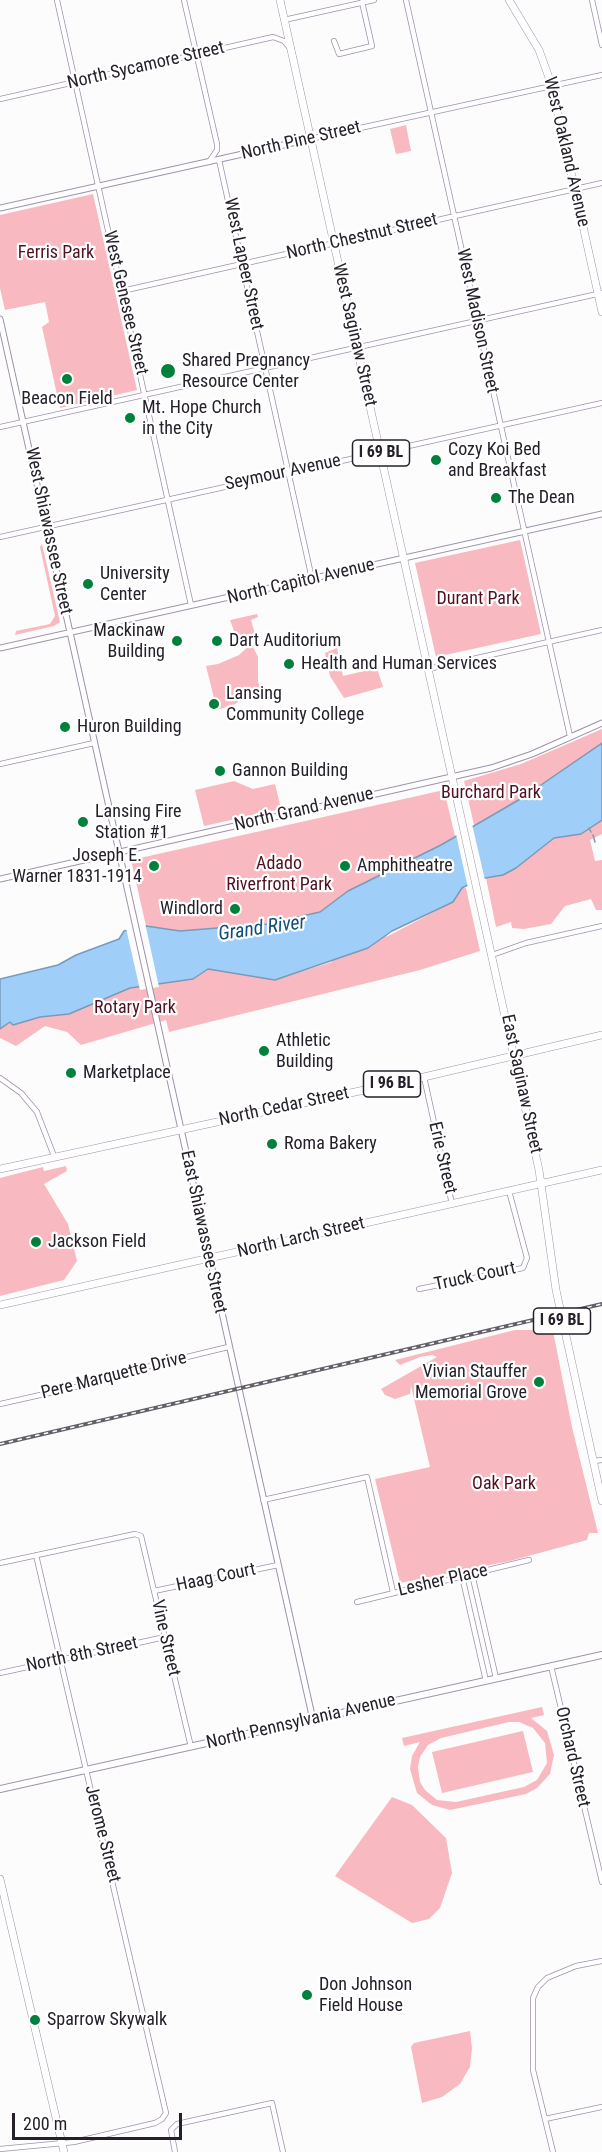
<!DOCTYPE html>
<style>
body{margin:0}
#map{position:relative;width:602px;height:2152px;overflow:hidden;background:#fcfcfc;font-family:"Roboto Condensed",sans-serif}
canvas{display:block}
.scale{position:absolute;left:12px;top:2113px;width:170px;height:27px;box-sizing:border-box;border:3px solid #25202a;border-top:0;padding-left:8px;font-size:18px;line-height:21px;white-space:nowrap;color:#25202a;-webkit-text-stroke:4px #fff;paint-order:stroke}
</style>
<div id="map">
<canvas width="602" height="2152"></canvas>
<div class="scale">200 m</div>
</div>
<script>
const ctx = document.querySelector('canvas').getContext('2d');
ctx.lineJoin = 'round';
function fillPath(path, color) { ctx.fillStyle = color; ctx.fill(path, 'evenodd'); }
const toPath = rows => new Path2D(rows.map(r => 'M' + r).join(''));
function stroke(path, color, width, dash) { ctx.strokeStyle = color; ctx.lineWidth = width; ctx.lineCap = dash ? 'butt' : 'round'; ctx.setLineDash(dash || []); ctx.stroke(path); }
function drawText(font, color, halo, rows, align = 'center') {
  ctx.font = font + ' "Roboto Condensed",sans-serif'; ctx.lineWidth = 4.5; ctx.setLineDash([]); ctx.textBaseline = 'middle'; ctx.strokeStyle = halo; ctx.fillStyle = color; for (const [text, x, y, turn = 0] of rows) {
    ctx.save(); ctx.translate(x, y); ctx.rotate((+turn || 0) * Math.PI / 180); ctx.textAlign = isNaN(turn) ? turn : align; if (halo) ctx.strokeText(text, 0, 0); ctx.fillText(text, 0, 0); ctx.restore();
  }
}
fillPath(toPath([
 [406,125,411,151,396,154,390,129],
 [93,194,137,390,60,408,42,327,49,322,45,302,5,310,0,288,0,215],
 [520,540,541,634,436,657,415,563],
 [42,544,60,622,54,626,15,635,16,631,50,624,55,616,40,547],
 [257,614,258,617,251,620,255,634,250,641,252,643,253,647,258,657,258,682,264,696,256,700,244,698,235,704,217,710,206,666,218,664,239,655,251,644,239,645,230,620],
 [337,648,343,676,377,668,383,687,344,698,330,676,325,653],
 [602,729,602,743,522,798,474,825,464,781,521,764],
 [234,781,253,789,275,784,281,809,204,826,195,790],
 [444,790,455,836,441,845,386,937,453,902,462,888,466,888,480,951,420,970,169,1032,166,1020,81,1045,67,1032,45,1026,16,1046,0,1038,0,1029,10,1022,13,1025,40,1017,69,1014,130,988,192,979,208,969,275,980,332,962,320,912,267,924,180,931,146,926,131,860],
 [602,820,602,834,590,840,595,861,602,860,602,910,596,910,591,899,565,906,551,924,524,929,512,928,511,922,496,927,486,878,503,875,554,838,581,834],
 [66,1166,67,1171,44,1184,68,1224,77,1261,64,1280,0,1296,0,1178,43,1167,44,1171],
 [552,1326,572,1427,598,1533,589,1533,587,1540,510,1561,400,1583,375,1479,430,1467,411,1386,410,1394,395,1399,385,1395,381,1389,437,1357,432,1355,420,1357,400,1365,395,1360,515,1330,543,1330],
 [542,1707,544,1715,531,1718,547,1731,554,1755,550,1774,537,1788,526,1794,450,1810,432,1805,417,1793,410,1769,412,1756,420,1742,404,1746,402,1738],
 [509,1722,519,1722,533,1728,545,1743,547,1763,537,1780,524,1787,456,1802,437,1800,425,1790,420,1782,418,1767,420,1757,428,1745,441,1738],
 [523,1731,533,1772,442,1793,432,1752],
 [392,1797,412,1805,446,1838,452,1873,440,1908,429,1919,412,1923,335,1876],
 [470,2031,472,2048,470,2067,460,2084,442,2097,422,2103,411,2047,414,2043]
]), '#f9b9c0');
const water = toPath([
 [602,743,602,820,581,834,554,838,516,868,503,875,479,879,462,888,453,902,392,931,368,948,275,980,208,969,193,979,130,988,69,1014,40,1017,13,1025,10,1022,0,1029,0,979,58,965,76,955,119,939,124,931,146,926,180,931,267,924,320,912,348,891,441,845,522,798,602,743]
]);
fillPath(water, '#9fcef8');
stroke(water, '#7a9aba', 1.5);
fillPath(toPath([
 [472,824,485,880,468,888,456,834],
 [145,923,159,987,140,990,126,928]
]), '#fcfcfc');
stroke(toPath([
 [589,828,591,832],
 [593,835,595,842]
]), '#7a9aba', 1.5);
const minor = toPath([
 [57,0,191,605],
 [184,0,217,144,217,150,209,162],
 [406,0,570,736],
 [592,0,602,45],
 [284,20,374,0],
 [334,41,339,54,372,46,362,2],
 [0,99,273,37,284,41,289,47],
 [310,139,602,75],
 [219,160,312,579],
 [122,291,602,183],
 [0,427,602,293],
 [0,537,602,403],
 [428,669,602,630],
 [0,764,94,743],
 [492,955,526,943,602,926],
 [424,1077,452,1204],
 [0,1078,21,1093,37,1112,54,1156],
 [419,1289,523,1268,527,1258,509,1191],
 [0,1404,124,1376,150,1366,228,1347],
 [594,1461,602,1460],
 [263,1500,367,1477,393,1592],
 [0,1563,135,1534,141,1536,191,1747],
 [472,1574,496,1678],
 [462,1576,486,1681],
 [154,1591,278,1565],
 [357,1602,529,1560],
 [551,1666,602,1882],
 [0,1673,165,1637],
 [545,2119,602,2107],
 [0,2149,74,2142,155,2123,162,2119,166,2113,36,1555],
 [175,2152,171,2130,177,2124,272,2103,283,2152],
 [553,2152,533,2070,533,1998,538,1987,547,1978,576,1966,602,1961]
]);
const tertiary = toPath([
 [0,208,310,139],
 [0,319,313,1720],
 [0,648,602,514],
 [0,879,491,768,532,754,602,723]
]);
const secondary = toPath([
 [0,1789,602,1655]
]);
const primary = toPath([
 [280,0,539,1170,556,1290,602,1501],
 [509,0,539,50,552,86,602,312],
 [0,1169,424,1077,602,1035],
 [0,1305,602,1170],
 [0,1879,64,2152]
]);
stroke(minor, '#9f91ab', 6);
stroke(tertiary, '#9f91ab', 7);
stroke(secondary, '#9f91ab', 8);
stroke(primary, '#9f91ab', 8);
stroke(minor, '#fff', 4.5);
stroke(tertiary, '#fff', 5);
stroke(secondary, '#fff', 6);
stroke(primary, '#fff', 7);
const rail = toPath([
 [0,1444,602,1304]
]);
stroke(rail, '#646068', 4);
stroke(rail, '#fff', 1.5, [4.5]);
for (const [x, y, r, color] of [
 [168,371,8,"#00813b"],
 [67,379,6,"#00813b"],
 [130,418,6,"#00813b"],
 [436,460,6,"#00813b"],
 [496,498,6,"#00813b"],
 [88,584,6,"#00813b"],
 [177,641,6,"#00813b"],
 [217,641,6,"#00813b"],
 [289,664,6,"#00813b"],
 [214,704,6,"#00813b"],
 [65,727,6,"#00813b"],
 [220,771,6,"#00813b"],
 [83,822,6,"#00813b"],
 [154,866,6,"#00813b"],
 [345,866,6,"#00813b"],
 [235,909,6,"#00813b"],
 [264,1051,6,"#00813b"],
 [71,1073,6,"#00813b"],
 [272,1144,6,"#00813b"],
 [36,1242,6,"#00813b"],
 [539,1382,6,"#00813b"],
 [307,1995,6,"#00813b"],
 [35,2020,6,"#00813b"]
]) { const dot = new Path2D(); dot.arc(x, y, r, 0, 2 * Math.PI); ctx.fillStyle = color; ctx.fill(dot); stroke(dot, '#fff', 2); }
for (const [x, y, w] of [
 [381,453,57],
 [392,1084,57],
 [562,1321,57]
]) { const box = new Path2D(); box.roundRect(x - w / 2, y - 13, w, 26, 4.5); ctx.fillStyle = '#fff'; ctx.fill(box); stroke(box, '#25202a', 1.5); }
drawText('bold 16px', '#25202a', null, [
 ["I 69 BL",381,453],
 ["I 96 BL",392,1084],
 ["I 69 BL",562,1321]
]);
drawText('18px', '#25202a', '#fff', [
 ["North Sycamore Street",146,66,-13],
 ["North Pine Street",301,141,-13],
 ["West Oakland Avenue",566,152,77],
 ["North Chestnut Street",362,237,-13],
 ["West Lapeer Street",243,264,78],
 ["West Genesee Street",125,303,77],
 ["West Madison Street",477,321,78],
 ["West Saginaw Street",354,335,77],
 ["Seymour Avenue",283,473,-12],
 ["West Shiawassee Street",48,531,78],
 ["North Capitol Avenue",301,582,-13],
 ["North Grand Avenue",304,810,-13],
 ["East Saginaw Street",521,1084,78],
 ["North Cedar Street",284,1107,-12],
 ["Erie Street",442,1158,77],
 ["East Shiawassee Street",203,1232,78],
 ["North Larch Street",301,1238,-13],
 ["Truck Court",475,1277,-12],
 ["Pere Marquette Drive",114,1376,-14],
 ["Haag Court",216,1578,-12],
 ["Lesher Place",443,1581,-13],
 ["Vine Street",165,1638,77],
 ["North 8th Street",82,1655,-12],
 ["North Pennsylvania Avenue",301,1722,-13],
 ["Orchard Street",572,1757,77],
 ["Jerome Street",102,1834,76]
]);
drawText('18px', '#51101f', '#fff', [
 ["Ferris Park",56,253],
 ["Durant Park",478,599],
 ["Burchard Park",491,793],
 ["Adado",279,864],
 ["Riverfront Park",279,885],
 ["Rotary Park",135,1008],
 ["Oak Park",504,1484]
]);
drawText('18px', '#25202a', '#fff', [
 ["Shared Pregnancy",182,361],
 ["Resource Center",182,382],
 ["Beacon Field",67,399,"center"],
 ["Mt. Hope Church",142,408],
 ["in the City",142,429],
 ["Cozy Koi Bed",448,450],
 ["and Breakfast",448,471],
 ["The Dean",508,498],
 ["University",100,574],
 ["Center",100,595],
 ["Mackinaw",165,631,"right"],
 ["Building",165,652,"right"],
 ["Dart Auditorium",229,641],
 ["Health and Human Services",301,664],
 ["Lansing",226,694],
 ["Community College",226,715],
 ["Huron Building",77,727],
 ["Gannon Building",232,771],
 ["Lansing Fire",95,812],
 ["Station #1",95,833],
 ["Joseph E.",142,856,"right"],
 ["Warner 1831-1914",142,877,"right"],
 ["Amphitheatre",357,866],
 ["Windlord",223,909,"right"],
 ["Athletic",276,1041],
 ["Building",276,1062],
 ["Marketplace",83,1073],
 ["Roma Bakery",284,1144],
 ["Jackson Field",48,1242],
 ["Vivian Stauffer",527,1372,"right"],
 ["Memorial Grove",527,1393,"right"],
 ["Don Johnson",319,1985],
 ["Field House",319,2006],
 ["Sparrow Skywalk",47,2020]
], 'left');
drawText('italic 20px', '#104e7a', '#fff', [
 ["Grand River",262,929,-8]
]);
</script>
